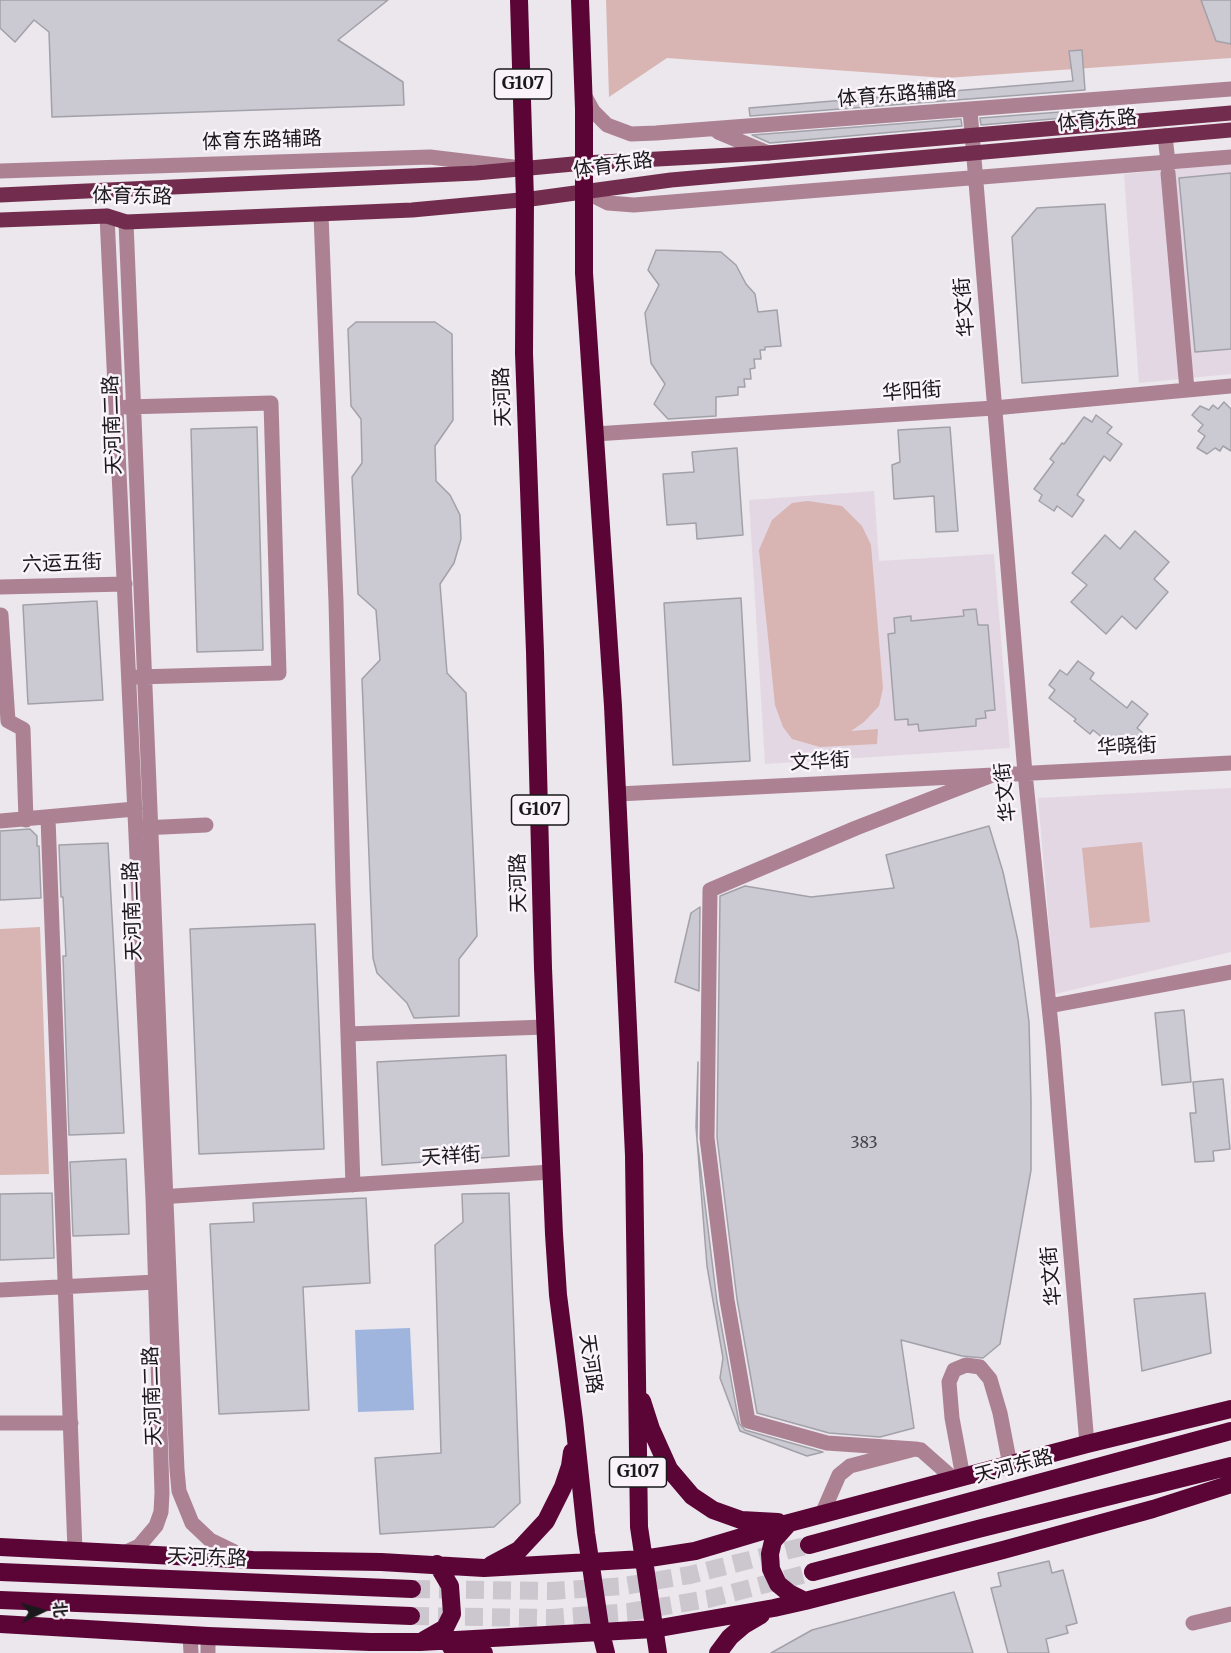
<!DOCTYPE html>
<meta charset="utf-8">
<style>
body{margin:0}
#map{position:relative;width:1231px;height:1653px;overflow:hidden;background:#ece6ed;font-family:Merriweather,"Noto Sans SC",serif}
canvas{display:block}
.north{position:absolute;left:12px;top:1581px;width:60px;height:60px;-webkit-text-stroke:4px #faf3fa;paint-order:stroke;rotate:85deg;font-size:16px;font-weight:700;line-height:24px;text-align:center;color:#1a181b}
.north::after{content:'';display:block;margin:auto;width:21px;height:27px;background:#1a181b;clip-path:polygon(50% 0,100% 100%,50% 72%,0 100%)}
</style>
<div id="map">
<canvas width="1231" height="1653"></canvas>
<div class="north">北</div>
</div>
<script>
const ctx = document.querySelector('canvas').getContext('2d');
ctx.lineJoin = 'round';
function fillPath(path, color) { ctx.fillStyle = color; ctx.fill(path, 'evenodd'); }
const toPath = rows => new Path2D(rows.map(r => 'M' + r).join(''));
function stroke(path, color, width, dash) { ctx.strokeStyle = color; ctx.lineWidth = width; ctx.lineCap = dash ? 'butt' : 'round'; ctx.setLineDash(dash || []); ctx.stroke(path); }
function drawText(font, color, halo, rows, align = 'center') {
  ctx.font = font + ' Merriweather,"Noto Sans SC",serif'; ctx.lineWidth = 5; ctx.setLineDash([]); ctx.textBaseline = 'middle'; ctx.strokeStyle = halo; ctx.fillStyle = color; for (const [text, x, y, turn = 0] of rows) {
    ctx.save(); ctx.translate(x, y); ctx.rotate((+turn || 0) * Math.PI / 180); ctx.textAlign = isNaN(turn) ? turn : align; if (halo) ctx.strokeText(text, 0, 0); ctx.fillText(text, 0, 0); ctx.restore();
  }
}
fillPath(toPath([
 [1231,164,1231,374,1139,383,1124,174],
 [874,491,879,561,994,554,1010,748,765,764,749,500],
 [1231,788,1231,952,1055,994,1038,798]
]), '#e3d7e4');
fillPath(toPath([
 [606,0,1231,0,1231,58,946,78,667,58,609,97],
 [808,501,842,506,862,526,871,545,883,688,879,706,864,722,851,731,878,729,877,744,820,747,792,739,783,727,775,705,759,550,772,520,792,503],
 [1142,842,1150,922,1090,928,1082,848],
 [40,927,49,1174,0,1175,0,929]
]), '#d8b5b2');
fillPath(toPath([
 [410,1328,414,1410,358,1412,355,1330]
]), '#9fb5de');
const building = toPath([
 [0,0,388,0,338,40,403,82,404,105,52,117,49,32,34,20,15,42,0,28,0,0],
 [1201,0,1231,0,1231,44,1216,41,1201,0],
 [1082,50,1085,90,750,116,749,108,1073,81,1069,51,1082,50],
 [1087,110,1088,116,981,125,980,118,1087,110],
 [961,119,962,126,770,143,752,135,961,119],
 [1231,173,1231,349,1195,352,1179,178,1231,173],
 [1105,204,1118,376,1022,383,1012,237,1037,208,1105,204],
 [656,250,721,252,736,265,746,284,755,294,758,312,777,310,781,346,765,347,765,350,760,350,761,359,754,359,755,368,750,369,751,379,744,379,745,387,738,387,738,395,716,397,716,416,668,419,654,404,665,384,651,363,645,313,659,285,648,270,656,250],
 [356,322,435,322,452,334,453,420,435,446,436,481,450,495,460,515,461,539,454,563,440,584,447,673,466,693,477,936,459,959,459,1016,414,1018,407,1003,377,973,373,958,362,679,380,660,376,610,358,594,352,477,362,463,361,419,351,406,348,329,356,322],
 [1224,402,1231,409,1231,451,1223,446,1220,451,1215,448,1207,454,1197,448,1205,436,1198,431,1203,425,1192,415,1200,406,1209,410,1213,405,1218,409,1224,402],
 [1096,415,1112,427,1107,433,1122,444,1110,461,1104,456,1077,495,1084,500,1072,517,1057,506,1054,511,1039,501,1042,495,1034,489,1054,462,1050,459,1062,443,1064,444,1084,417,1092,422,1096,415],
 [257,427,263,650,197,652,191,429,257,427],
 [950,427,958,531,936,532,934,496,894,499,892,465,900,462,898,430,950,427],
 [737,448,743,535,697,539,696,523,667,525,663,474,694,472,692,452,737,448],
 [1135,531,1169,562,1154,579,1168,592,1136,629,1122,616,1106,634,1071,602,1087,585,1072,573,1105,535,1120,549,1135,531],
 [741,598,750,761,673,765,664,603,741,598],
 [97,601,103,700,28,704,23,605,97,601],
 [976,609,978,625,988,625,995,710,985,711,986,718,976,719,976,726,919,731,918,724,908,725,908,719,895,720,888,634,895,633,894,618,911,616,911,621,964,616,963,610,976,609],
 [1078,661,1094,673,1090,679,1127,708,1132,701,1148,714,1137,728,1142,732,1131,747,1126,743,1119,751,1093,730,1090,734,1074,721,1076,719,1049,698,1055,690,1049,685,1060,670,1067,675,1078,661],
 [989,826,1003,872,1018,941,1029,1022,1031,1101,1031,1170,1000,1344,983,1358,962,1356,901,1340,914,1428,880,1437,829,1433,757,1413,737,1299,717,1137,720,896,745,886,811,897,894,888,886,855,989,826],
 [30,829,37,836,37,846,39,846,41,898,0,900,0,831,30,829],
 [108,843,124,1133,69,1135,63,956,66,956,63,897,61,897,59,845,108,843],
 [700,907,699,991,675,982,691,913,700,907],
 [315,924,324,1149,199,1154,190,929,315,924],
 [1184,1010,1191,1082,1162,1085,1155,1013,1184,1010],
 [506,1055,509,1156,382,1165,377,1062,506,1055],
 [698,1062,697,1139,717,1302,739,1423,745,1430,823,1452,807,1456,740,1431,720,1378,723,1358,707,1266,696,1127,698,1062],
 [1223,1079,1230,1149,1213,1151,1214,1161,1195,1162,1190,1113,1196,1113,1193,1082,1223,1079],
 [126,1159,129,1234,73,1236,70,1162,126,1159],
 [52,1193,54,1258,0,1260,0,1194,52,1193],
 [509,1193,520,1503,494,1527,380,1534,375,1458,441,1453,435,1245,463,1222,462,1194,509,1193],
 [366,1198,370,1283,303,1287,309,1410,219,1414,210,1224,254,1222,253,1203,366,1198],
 [1205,1293,1211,1353,1142,1371,1134,1299,1205,1293],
 [1049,1561,1052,1573,1063,1570,1077,1623,1066,1626,1068,1633,1046,1639,1049,1653,1008,1653,991,1588,1001,1586,998,1573,1049,1561],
 [954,1592,973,1653,771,1653,812,1630,954,1592]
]);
fillPath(building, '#cbc9d2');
stroke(building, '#a2a1a9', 1.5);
stroke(toPath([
 [412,1589,552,1591,624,1586,690,1575,809,1545],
 [411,1616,552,1618,629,1612,708,1599,813,1572]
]), '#ccc7ce', 18, [18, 9]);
stroke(toPath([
 [583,93,593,111,607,125,631,134,656,133,1231,89],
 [970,110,1025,773,1053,1045,1087,1444],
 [718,132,768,153],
 [1165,136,1168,162],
 [0,171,430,157,513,167],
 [1168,173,1187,390],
 [584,191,608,203,634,205,1231,157],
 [321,214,336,602,343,885,353,1185],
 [107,216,153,1198,162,1493,161,1512,156,1526,139,1546,124,1553],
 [126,222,177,1470,179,1491,192,1523,210,1540,245,1557],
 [126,407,271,403,279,673,137,677],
 [595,434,994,408,1231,386],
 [0,587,125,584],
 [1,615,8,721,23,729,26,820],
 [618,794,1231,763],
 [48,818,75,1551],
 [0,821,135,809],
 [142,828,206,825],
 [1049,1006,1231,972],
 [348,1034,545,1027],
 [159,1197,551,1172],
 [0,1290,156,1282],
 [0,1423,71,1423],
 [915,1449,827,1443,748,1421,727,1300,707,1138,710,890,856,828,995,774],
 [963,1477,952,1418,949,1382,954,1370,966,1365,980,1367,990,1379,1000,1413,1010,1465],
 [822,1514,839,1475,850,1466,915,1449,921,1450,955,1480],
 [1193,1623,1231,1614],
 [190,1635,191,1653],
 [208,1636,208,1653]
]), '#ac8293', 15);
stroke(toPath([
 [0,195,476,173,584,163,768,153,1231,113],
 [0,220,107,216,126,222,412,210,531,199,671,180,1231,130]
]), '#722d4e', 15);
stroke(toPath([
 [519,0,525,200,524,353,535,652,543,968,554,1234,558,1295,574,1420,586,1533,601,1633,606,1653],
 [580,0,584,109,584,273,613,706,634,1155,639,1527,658,1653],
 [642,1401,651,1429,669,1469,692,1496,713,1510,741,1520,778,1522],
 [789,1523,773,1541,770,1554,771,1569,778,1584,789,1593,805,1601],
 [809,1545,1231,1431],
 [0,1547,253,1560,381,1562,484,1568,643,1559,695,1551,789,1523,1087,1444,1231,1409],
 [491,1565,519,1550,546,1521,563,1487,570,1466,572,1452],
 [0,1572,412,1589],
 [813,1572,978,1529,1231,1466],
 [0,1600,411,1616],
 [0,1624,208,1636,370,1642,420,1642,654,1629,774,1608,805,1601,1003,1550,1153,1509,1231,1484],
 [424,1640,445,1628,452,1614,450,1586,437,1564],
 [451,1647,484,1653],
 [718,1653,730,1637,744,1625,761,1615]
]), '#5b0436', 18);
drawText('16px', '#464449', null, [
 ["383",864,1143]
]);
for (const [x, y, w] of [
 [523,84,57],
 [540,810,57],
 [638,1472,57]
]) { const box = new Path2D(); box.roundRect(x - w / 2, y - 15, w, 30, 4.5); ctx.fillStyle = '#faf3fa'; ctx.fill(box); stroke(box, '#1a181b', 1.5); }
drawText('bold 18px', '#1a181b', null, [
 ["G107",523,84],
 ["G107",540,810],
 ["G107",638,1472]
]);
drawText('20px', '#1a181b', '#faf3fa', [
 ["体育东路辅路",897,95,-5],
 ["体育东路",1097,121,-5],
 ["体育东路辅路",262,141,-2],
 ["体育东路",613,166,-8],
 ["体育东路",132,197,1],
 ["华文街",965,307,-95],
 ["华阳街",912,392,-4],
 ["天河路",503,397,-92],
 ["天河南二路",113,425,-92],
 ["六运五街",62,564,-2],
 ["华晓街",1127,747,-3],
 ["文华街",820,762,-3],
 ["华文街",1006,792,-96],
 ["天河路",519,883,-91],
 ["天河南二路",133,911,-92],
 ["天祥街",451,1157,-4],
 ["华文街",1052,1276,-95],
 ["天河路",590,1364,82],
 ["天河南二路",153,1396,-92],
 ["天河东路",1014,1467,-15],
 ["天河东路",207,1558,2]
]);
</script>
